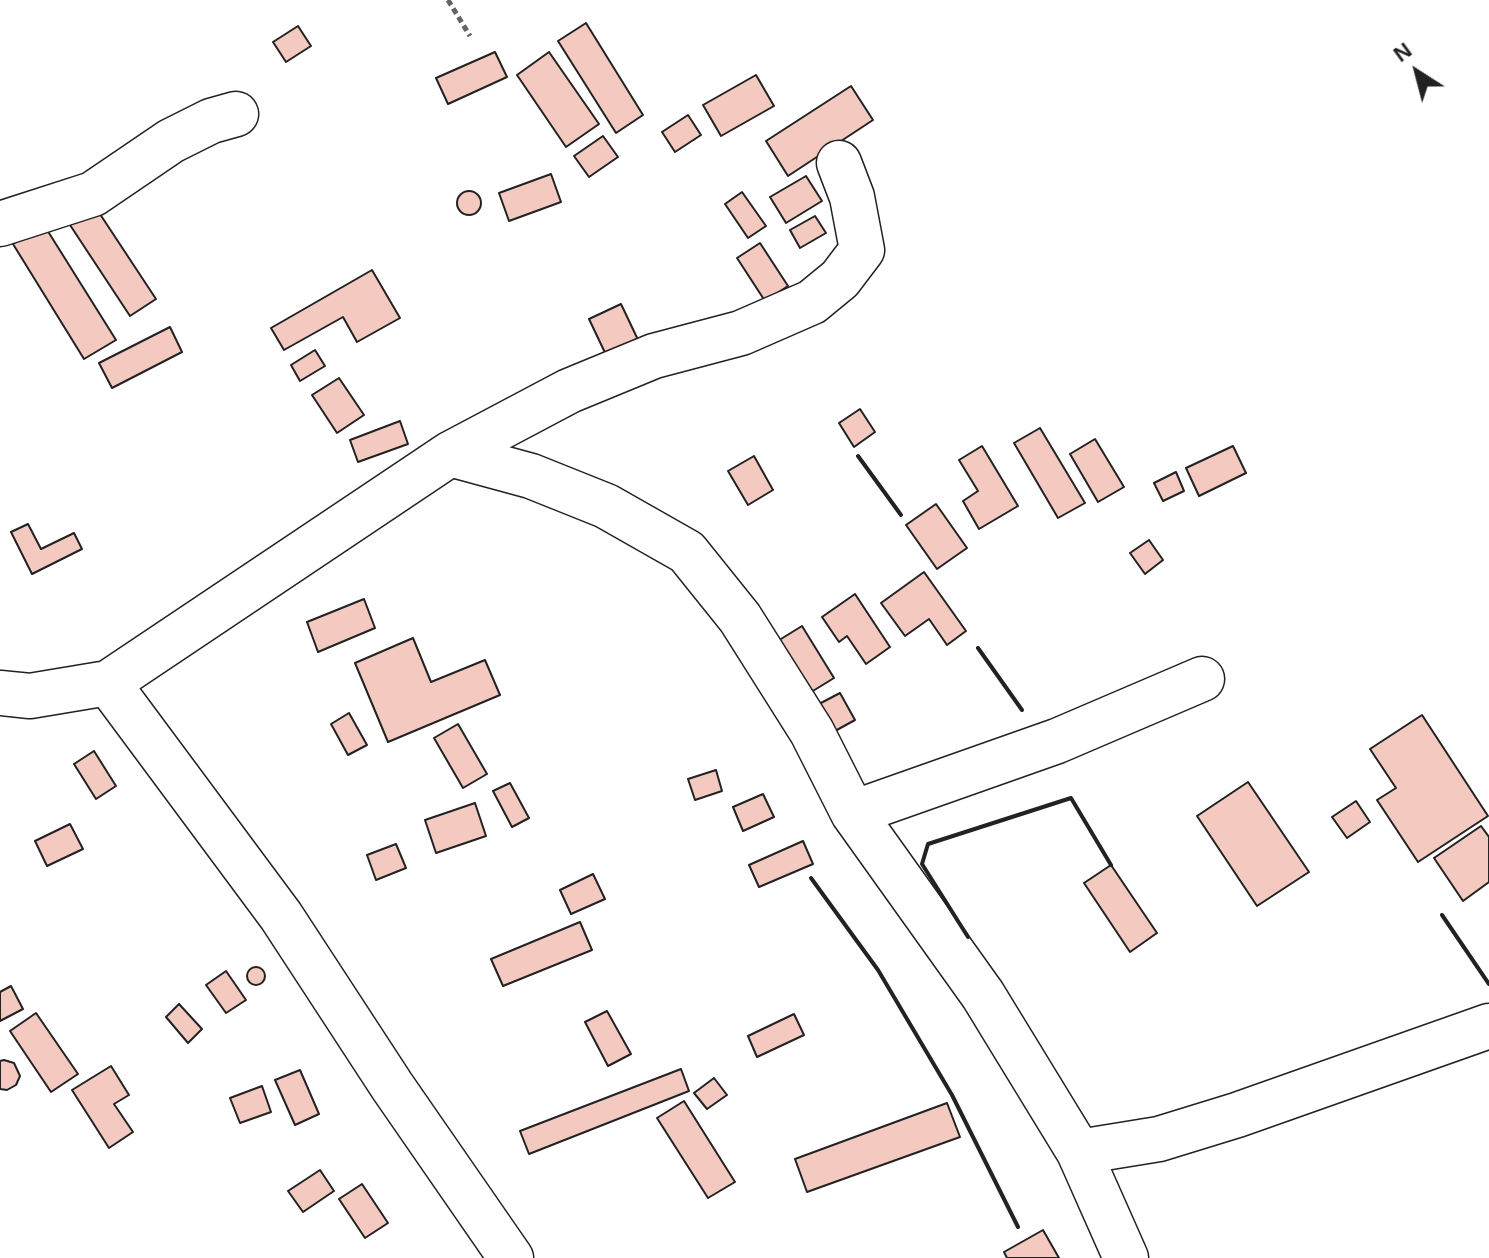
<!DOCTYPE html>
<style>
body{margin:0}
#map{position:relative;width:1489px;height:1258px;overflow:hidden;background:#fff;font-family:Arial,sans-serif}
canvas{display:block}
.north{position:absolute;left:1377px;top:32px;width:80px;height:80px;-webkit-text-stroke:6px #fff;paint-order:stroke;rotate:324deg;font-size:22px;font-weight:700;line-height:32px;text-align:center;color:#222}
.north::after{content:'';display:block;margin:auto;width:28px;height:36px;background:#222;clip-path:polygon(50% 0,100% 100%,50% 72%,0 100%)}
</style>
<div id="map">
<canvas width="1489" height="1258"></canvas>
<div class="north">N</div>
</div>
<script>
const ctx = document.querySelector('canvas').getContext('2d');
ctx.lineJoin = 'round';
function fillPath(path, color) { ctx.fillStyle = color; ctx.fill(path, 'evenodd'); }
const toPath = rows => new Path2D(rows.map(r => 'M' + r).join(''));
function stroke(path, color, width, dash) { ctx.strokeStyle = color; ctx.lineWidth = width; ctx.lineCap = dash ? 'butt' : 'round'; ctx.setLineDash(dash || []); ctx.stroke(path); }
const building = toPath([
 [586,23,643,115,616,133,558,41,586,23],
 [298,26,311,46,286,62,273,42,298,26],
 [495,52,507,77,448,104,436,78,495,52],
 [549,52,599,124,566,147,517,75,549,52],
 [756,75,774,106,721,136,703,105,756,75],
 [851,86,873,120,788,176,766,141,851,86],
 [688,115,701,135,675,152,662,132,688,115],
 [603,136,618,157,589,177,574,156,603,136],
 [551,174,561,202,509,221,499,193,551,174],
 [806,176,822,201,786,223,770,197,806,176],
 '457 203a12 12 0 1 1 24 0a12 12 0 1 1-24 0Z',
 [742,192,766,226,748,238,725,204,742,192],
 [96,208,156,299,130,316,70,225,96,208],
 [815,216,826,233,800,248,790,230,815,216],
 [44,225,116,340,84,359,13,244,44,225],
 [760,243,788,286,765,301,737,258,760,243],
 [372,270,400,318,357,342,343,317,284,350,271,328,372,270],
 [621,304,640,344,608,359,589,319,621,304],
 [170,327,182,352,112,388,99,363,170,327],
 [315,350,325,366,300,381,291,365,315,350],
 [339,378,364,415,337,433,312,395,339,378],
 [860,409,875,432,854,447,839,423,860,409],
 [400,421,408,444,358,462,350,440,400,421],
 [1040,428,1085,503,1058,518,1014,443,1040,428],
 [1095,439,1124,487,1098,502,1070,454,1095,439],
 [982,446,1018,506,979,529,963,501,978,491,959,460,982,446],
 [1233,446,1246,473,1199,496,1186,468,1233,446],
 [754,456,773,490,748,505,728,471,754,456],
 [1176,472,1184,491,1163,501,1154,483,1176,472],
 [936,504,967,548,937,569,906,525,936,504],
 [28,524,41,549,74,533,82,549,32,574,11,532,28,524],
 [1149,540,1163,560,1145,574,1130,553,1149,540],
 [924,572,966,631,947,645,929,619,905,636,881,603,924,572],
 [855,594,890,647,866,664,847,636,839,642,822,617,855,594],
 [364,599,375,628,318,652,307,622,364,599],
 [802,626,834,678,808,694,776,642,802,626],
 [413,638,431,682,485,660,500,695,388,742,355,663,413,638],
 [840,693,855,720,835,731,819,704,840,693],
 [349,713,367,745,348,755,331,724,349,713],
 [1422,715,1488,816,1418,862,1377,800,1396,788,1370,749,1422,715],
 [458,724,487,774,463,788,434,738,458,724],
 [94,751,116,786,96,799,74,764,94,751],
 [716,770,722,791,695,800,688,779,716,770],
 [1248,782,1309,872,1257,906,1197,816,1248,782],
 [510,783,529,818,512,827,493,791,510,783],
 [763,794,774,817,743,831,733,807,763,794],
 [1356,801,1370,822,1347,838,1332,817,1356,801],
 [475,803,486,836,436,853,425,820,475,803],
 [70,824,83,849,47,866,35,841,70,824],
 [1481,826,1489,837,1489,882,1463,901,1434,858,1481,826],
 [803,841,813,864,759,887,749,865,803,841],
 [396,844,406,868,376,880,367,855,396,844],
 [1111,865,1157,933,1130,952,1084,883,1111,865],
 [593,874,605,899,571,914,560,890,593,874],
 [580,922,592,950,503,986,491,959,580,922],
 '247 976a9 9 0 1 1 18 0a9 9 0 1 1-18 0Z',
 [226,971,246,1000,226,1013,206,985,226,971],
 [11,986,23,1009,0,1021,0,992,11,986],
 [179,1004,202,1029,188,1043,166,1017,179,1004],
 [607,1011,631,1054,608,1066,585,1022,607,1011],
 [36,1013,78,1074,51,1092,10,1031,36,1013],
 [794,1014,804,1035,757,1057,748,1036,794,1014],
 [4,1060,14,1063,20,1076,16,1085,7,1090,0,1089,0,1061,4,1060],
 [111,1066,129,1095,114,1104,133,1132,109,1148,72,1090,111,1066],
 [681,1069,689,1091,529,1154,520,1131,681,1069],
 [300,1070,319,1114,295,1125,275,1080,300,1070],
 [714,1078,727,1095,707,1109,694,1093,714,1078],
 [262,1086,271,1112,240,1123,230,1098,262,1086],
 [684,1101,735,1182,708,1198,657,1118,684,1101],
 [947,1103,960,1137,807,1192,795,1159,947,1103],
 [320,1170,334,1191,303,1212,288,1191,320,1170],
 [362,1184,388,1223,365,1238,339,1199,362,1184],
 [1043,1230,1059,1258,1007,1258,1004,1252,1043,1230]
]);
fillPath(building, '#f3c9c0');
stroke(building, '#222', 2);
const minor = toPath([
 [0,224,93,194,171,141,211,121,236,114],
 [450,454,569,391,654,356,741,333,812,302,840,279,862,250,852,197,839,163],
 [108,683,281,916,392,1086,511,1258],
 [0,693,30,696,108,683,450,454,531,476,606,506,687,552,740,618,812,732,853,813,983,995,1079,1152,1126,1258],
 [853,813,1057,741,1202,679],
 [1079,1152,1159,1139,1237,1115,1489,1026]
]);
stroke(minor, '#222', 47);
stroke(toPath([
 [448,0,470,36]
]), '#646464', 5, [6, 4]);
stroke(minor, '#fff', 44);
stroke(toPath([
 [858,456,901,515],
 [978,648,1022,710],
 [811,878,878,970,952,1095,1018,1227],
 [1442,915,1489,984],
 [968,937,922,864,928,844,1071,798,1111,865]
]), '#222', 4);
</script>
